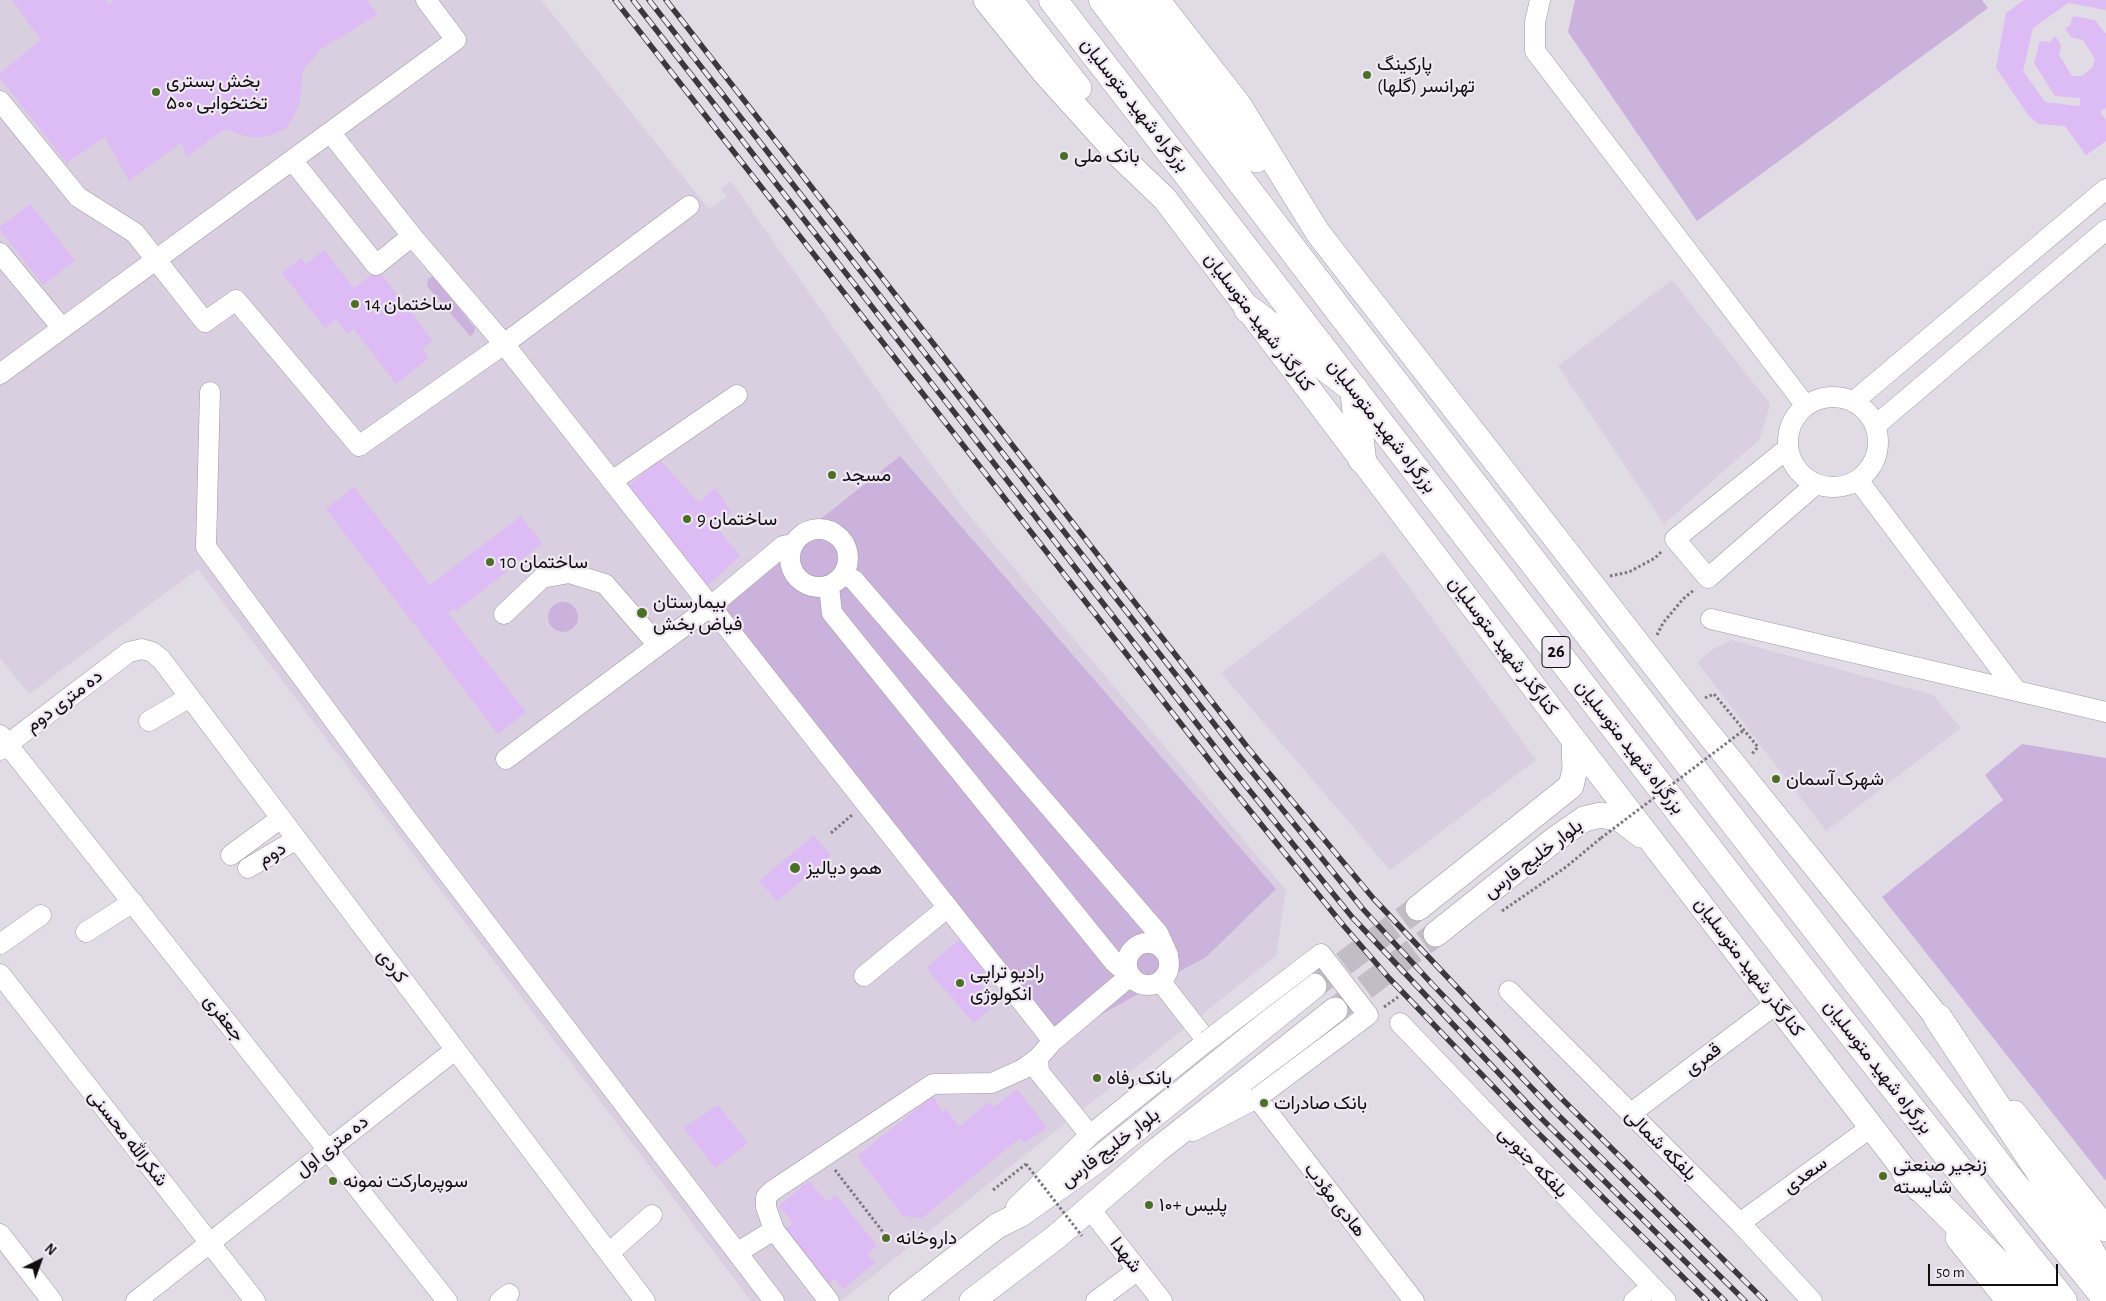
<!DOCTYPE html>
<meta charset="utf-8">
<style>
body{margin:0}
#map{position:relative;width:2106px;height:1301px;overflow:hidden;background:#e1dbe6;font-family:"Alegreya Sans",sans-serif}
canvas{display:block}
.north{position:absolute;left:15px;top:1236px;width:50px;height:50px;-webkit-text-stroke:4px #efe8f3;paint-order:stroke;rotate:42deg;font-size:14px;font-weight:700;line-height:20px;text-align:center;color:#100e11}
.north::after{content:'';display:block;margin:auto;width:18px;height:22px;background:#100e11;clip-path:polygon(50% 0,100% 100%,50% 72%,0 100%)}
.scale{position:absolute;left:1928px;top:1264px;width:130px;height:22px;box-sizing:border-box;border:2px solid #100e11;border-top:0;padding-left:6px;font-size:15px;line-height:18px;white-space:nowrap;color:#100e11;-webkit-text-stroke:4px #efe8f3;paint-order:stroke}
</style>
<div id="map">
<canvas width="2106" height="1301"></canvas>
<div class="north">N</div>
<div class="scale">50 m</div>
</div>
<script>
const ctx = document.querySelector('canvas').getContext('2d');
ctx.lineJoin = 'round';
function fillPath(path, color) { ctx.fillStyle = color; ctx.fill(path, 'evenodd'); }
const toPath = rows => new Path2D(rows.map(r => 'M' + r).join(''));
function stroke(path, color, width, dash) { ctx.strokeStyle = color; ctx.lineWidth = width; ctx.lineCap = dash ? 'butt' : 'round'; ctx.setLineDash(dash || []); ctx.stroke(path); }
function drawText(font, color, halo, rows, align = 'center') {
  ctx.font = font + ' "Alegreya Sans",Vazirmatn,sans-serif'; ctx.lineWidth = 4.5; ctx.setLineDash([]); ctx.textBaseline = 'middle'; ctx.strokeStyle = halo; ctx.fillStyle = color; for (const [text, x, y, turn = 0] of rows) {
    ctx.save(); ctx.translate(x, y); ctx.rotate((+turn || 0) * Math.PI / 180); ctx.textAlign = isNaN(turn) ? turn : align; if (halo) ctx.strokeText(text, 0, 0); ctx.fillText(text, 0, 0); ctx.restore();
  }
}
fillPath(toPath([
 [0,0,541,0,709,209,727,197,721,189,731,181,887,404,963,508,1286,890,1276,956,841,1301,751,1301,198,569,29,694,0,658],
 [1672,280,1770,404,1760,439,1664,524,1558,366],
 [1383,552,1536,760,1390,870,1221,673],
 [1731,640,1933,695,1961,728,1826,831,1697,662,1716,647]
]), '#d9cfe1');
fillPath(toPath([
 [1575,0,1982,0,1988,8,1697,221,1568,32],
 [433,276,475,328,474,333,470,336,427,286,428,279],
 [900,456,1276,889,1206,957,1053,1041,711,606],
 '548 617a15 15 0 1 1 30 0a15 15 0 1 1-30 0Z',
 [2022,744,2106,758,2106,1181,1882,897,2003,800,1985,775]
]), '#cbb2dc');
fillPath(toPath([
 [12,0,106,0,109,4,114,0,366,0,378,14,321,49,303,70,299,105,287,128,267,137,248,137,225,129,186,157,182,142,129,181,105,137,67,163,0,78,0,73,41,40],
 [2024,0,2106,0,2106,10,2068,3,2033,28,2023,71,2045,102,2080,106,2080,98,2055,96,2034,63,2040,41,2050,42,2055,36,2061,45,2059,55,2072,76,2082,76,2092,68,2095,59,2083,40,2071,37,2065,28,2070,26,2073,16,2095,20,2106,34,2106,108,2100,112,2106,120,2106,141,2086,155,2065,126,2038,124,2029,116,1996,68,2006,13],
 [30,204,75,260,43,285,0,230,0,227],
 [324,250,354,288,378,270,433,341,422,349,429,358,396,384,354,329,348,334,336,319,325,328,282,273,301,258,306,264],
 [660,460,699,503,715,488,731,512,715,525,740,556,705,588,627,487],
 [354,487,430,585,521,516,542,544,456,611,454,609,448,613,526,712,498,734,326,509],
 [814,835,831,856,777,901,759,881],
 [959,940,985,970,976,978,984,988,978,993,991,1008,974,1023,926,968],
 [1017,1089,1047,1128,1024,1143,1020,1138,922,1218,903,1216,857,1156,933,1096,943,1112,946,1109,959,1127,989,1102,994,1107],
 [718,1105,748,1143,715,1168,684,1128],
 [809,1181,827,1202,836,1195,877,1246,867,1254,875,1263,843,1289,834,1279,825,1287,781,1233,793,1223,779,1206]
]), '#ddbbf5');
stroke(toPath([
 [1314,986,1418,908],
 [1335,1010,1436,934]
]), '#c2bcc6', 25, [25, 12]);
const minor = toPath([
 [1540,0,1535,22,1535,51,1806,406],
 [0,101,78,197,135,233,205,322,236,300,359,446,504,344,689,206],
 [330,132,412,236,504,344,1053,1041],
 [292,160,376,265,412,236],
 [0,253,62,328],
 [0,374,456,40,426,0],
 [210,392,206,547,409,822,774,1301],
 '1788 442a45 45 0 1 1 90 0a45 45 0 1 1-90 0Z',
 [1853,402,2106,189],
 [1875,426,2106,230],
 [1788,448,1675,539,1708,578,1816,484],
 [1858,480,2016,690],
 [612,481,737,395],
 '790 558a29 29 0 1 1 58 0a29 29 0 1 1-58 0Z',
 [844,574,854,580,1158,933,1168,955],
 [829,587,832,613,1114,962,1130,976,1053,1041,1038,1058,1023,1069,992,1083,933,1084,772,1191,766,1197,766,1207,774,1230,829,1301],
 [504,614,542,578,569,573,605,584,657,644],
 [1711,619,2106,712],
 [149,721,190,697],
 [0,735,447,1301],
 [0,750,129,652,142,649,152,652,161,659,645,1301],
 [506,759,711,606,783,546,793,544],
 [231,855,281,818],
 [248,868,297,839],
 [86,932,133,902],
 '1127 964a21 21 0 1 1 42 0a21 21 0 1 1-42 0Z',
 [0,944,41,915],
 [0,974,255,1301],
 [864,976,948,907],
 [1509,991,1740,1223,1812,1301],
 [1400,1023,1666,1301],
 [1038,1058,1039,1072,1090,1135],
 [1630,1114,1776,1004],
 [1193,1131,1257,1098,1414,1301],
 [1016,1207,1090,1135,1207,1041,1161,982],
 [1090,1209,1162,1301],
 [1740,1223,1870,1128],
 [0,1234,52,1301],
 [738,1252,774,1230],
 [609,1253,652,1215],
 [136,1301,455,1050],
 [500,1301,509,1294],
 [1096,1301,1138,1270],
 [1634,1301,1652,1287]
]);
const major = toPath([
 [986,0,1044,72,1118,154,1165,199,1574,740,1919,1189],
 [1010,0,1079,88],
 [1130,0,1257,160],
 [1157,0,1239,105,1318,233,1687,707,1950,1033],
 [1418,908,1571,786,1575,769,1574,740],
 [1436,934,1554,840,1584,819,1601,815,1620,819,1641,835],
 [2014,1113,2106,1229],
 [1958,1238,2009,1301],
 [901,1301,997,1226,1021,1214,1103,1156,1314,986],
 [972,1301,1056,1237,1156,1151,1335,1010]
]);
const highway = toPath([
 [1053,0,1829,1005,2063,1301],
 [1103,0,1341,313,2007,1176,2106,1298],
 [1248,309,1354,389,1362,459],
 [1938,1018,2078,1229,2102,1273],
 [1906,1173,2036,1301]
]);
stroke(minor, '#9e98a2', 21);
stroke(major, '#9e98a2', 26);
stroke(highway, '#9e98a2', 29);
stroke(toPath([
 [1610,576,1629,572,1655,558,1662,551],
 [1657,635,1663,623,1683,599,1694,590],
 [1705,698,1714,694,1758,747,1751,755],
 [831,833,852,815],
 [1502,911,1566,867,1601,838],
 [1384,1007,1398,997],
 [835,1170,883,1232],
 [993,1190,1026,1164]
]), '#7b777e', 3, [2.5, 2.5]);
stroke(minor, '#fff', 20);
stroke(major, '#fff', 25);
stroke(highway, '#fff', 28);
const rail = toPath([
 [615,0,1221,775,1343,925,1389,978,1532,1127,1707,1301],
 [633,0,1229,765,1352,917,1541,1118,1725,1301],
 [649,0,1240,757,1362,908,1433,985,1551,1108,1745,1301],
 [666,0,1248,748,1373,898,1561,1098,1765,1301]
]);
stroke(rail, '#3b383d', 5.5);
stroke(rail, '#efe8f3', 4, [11]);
const minorBridge = toPath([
 [1207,1041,1321,954,1368,1015,1257,1098]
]);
stroke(minorBridge, '#9e98a2', 21, []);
stroke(toPath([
 [1601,838,1744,730],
 [1026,1164,1082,1236]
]), '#7b777e', 3, [2.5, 2.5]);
stroke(minorBridge, '#fff', 20);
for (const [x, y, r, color] of [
 [1367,75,5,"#4c6f27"],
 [156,92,5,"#4c6f27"],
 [1064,156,5,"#4c6f27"],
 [355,304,5,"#4c6f27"],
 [832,475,5,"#4c6f27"],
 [687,519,5,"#4c6f27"],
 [490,562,5,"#4c6f27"],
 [642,613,6,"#4c6f27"],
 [1776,779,5,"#4c6f27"],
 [795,868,6,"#4c6f27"],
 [960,983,5,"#4c6f27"],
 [1097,1078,5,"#4c6f27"],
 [1264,1103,5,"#4c6f27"],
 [1883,1176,5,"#4c6f27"],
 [333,1181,5,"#4c6f27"],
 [1149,1205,5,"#4c6f27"],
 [886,1238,5,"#4c6f27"]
]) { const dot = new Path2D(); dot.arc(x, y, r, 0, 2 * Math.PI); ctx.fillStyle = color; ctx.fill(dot); stroke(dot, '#efe8f3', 2); }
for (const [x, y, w] of [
 [1556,652,28]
]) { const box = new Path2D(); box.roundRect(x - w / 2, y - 15.5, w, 31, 4); ctx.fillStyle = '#efe8f3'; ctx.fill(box); stroke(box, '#100e11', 1); }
drawText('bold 18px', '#100e11', null, [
 ["26",1556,652]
]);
drawText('19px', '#100e11', '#efe8f3', [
 ["پارکینگ",1377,64],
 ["تهرانسر (گلها)",1377,86],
 ["بخش بستری",166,81],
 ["۵۰۰ تختخوابی",166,103],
 ["بانک ملی",1074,156],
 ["ساختمان 14",365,304],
 ["مسجد",842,475],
 ["ساختمان 9",697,519],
 ["ساختمان 10",500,562],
 ["بیمارستان",653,602],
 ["فیاض بخش",653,624],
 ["شهرک آسمان",1786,779],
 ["همو دیالیز",806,868],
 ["رادیو تراپی",970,972],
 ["انکولوژی",970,994],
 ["بانک رفاه",1107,1078],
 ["بانک صادرات",1274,1103],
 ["زنجیر صنعتی",1893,1165],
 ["شایسته",1893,1187],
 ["سوپرمارکت نمونه",343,1181],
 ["پلیس +۱۰",1159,1205],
 ["داروخانه",896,1238]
], 'left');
drawText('19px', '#100e11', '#efe8f3', [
 ["بزرگراه شهید متوسلیان",1135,105,52],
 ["کنارگذر شهید متوسلیان",1259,322,53],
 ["بزرگراه شهید متوسلیان",1382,426,52],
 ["کنارگذر شهید متوسلیان",1503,646,53],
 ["ده متری دوم",64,701,-37],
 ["بزرگراه شهید متوسلیان",1630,747,52],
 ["دوم",272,854,-31],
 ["بلوار خلیج فارس",1533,859,-37],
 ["کردی",392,966,53],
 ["کنارگذر شهید متوسلیان",1749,967,53],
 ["جعفری",224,1018,52],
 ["قمری",1703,1059,-37],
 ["بزرگراه شهید متوسلیان",1878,1067,52],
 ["شکرالله محسنی",128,1138,52],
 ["بلفکه شمالی",1661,1145,45],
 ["ده متری اول",332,1146,-38],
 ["بلوار خلیج فارس",1110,1148,-37],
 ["بلفکه جنوبی",1533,1162,46],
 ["سعدی",1805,1175,-36],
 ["هادی مؤدب",1335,1200,52],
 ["شهدا",1126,1255,52]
]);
</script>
